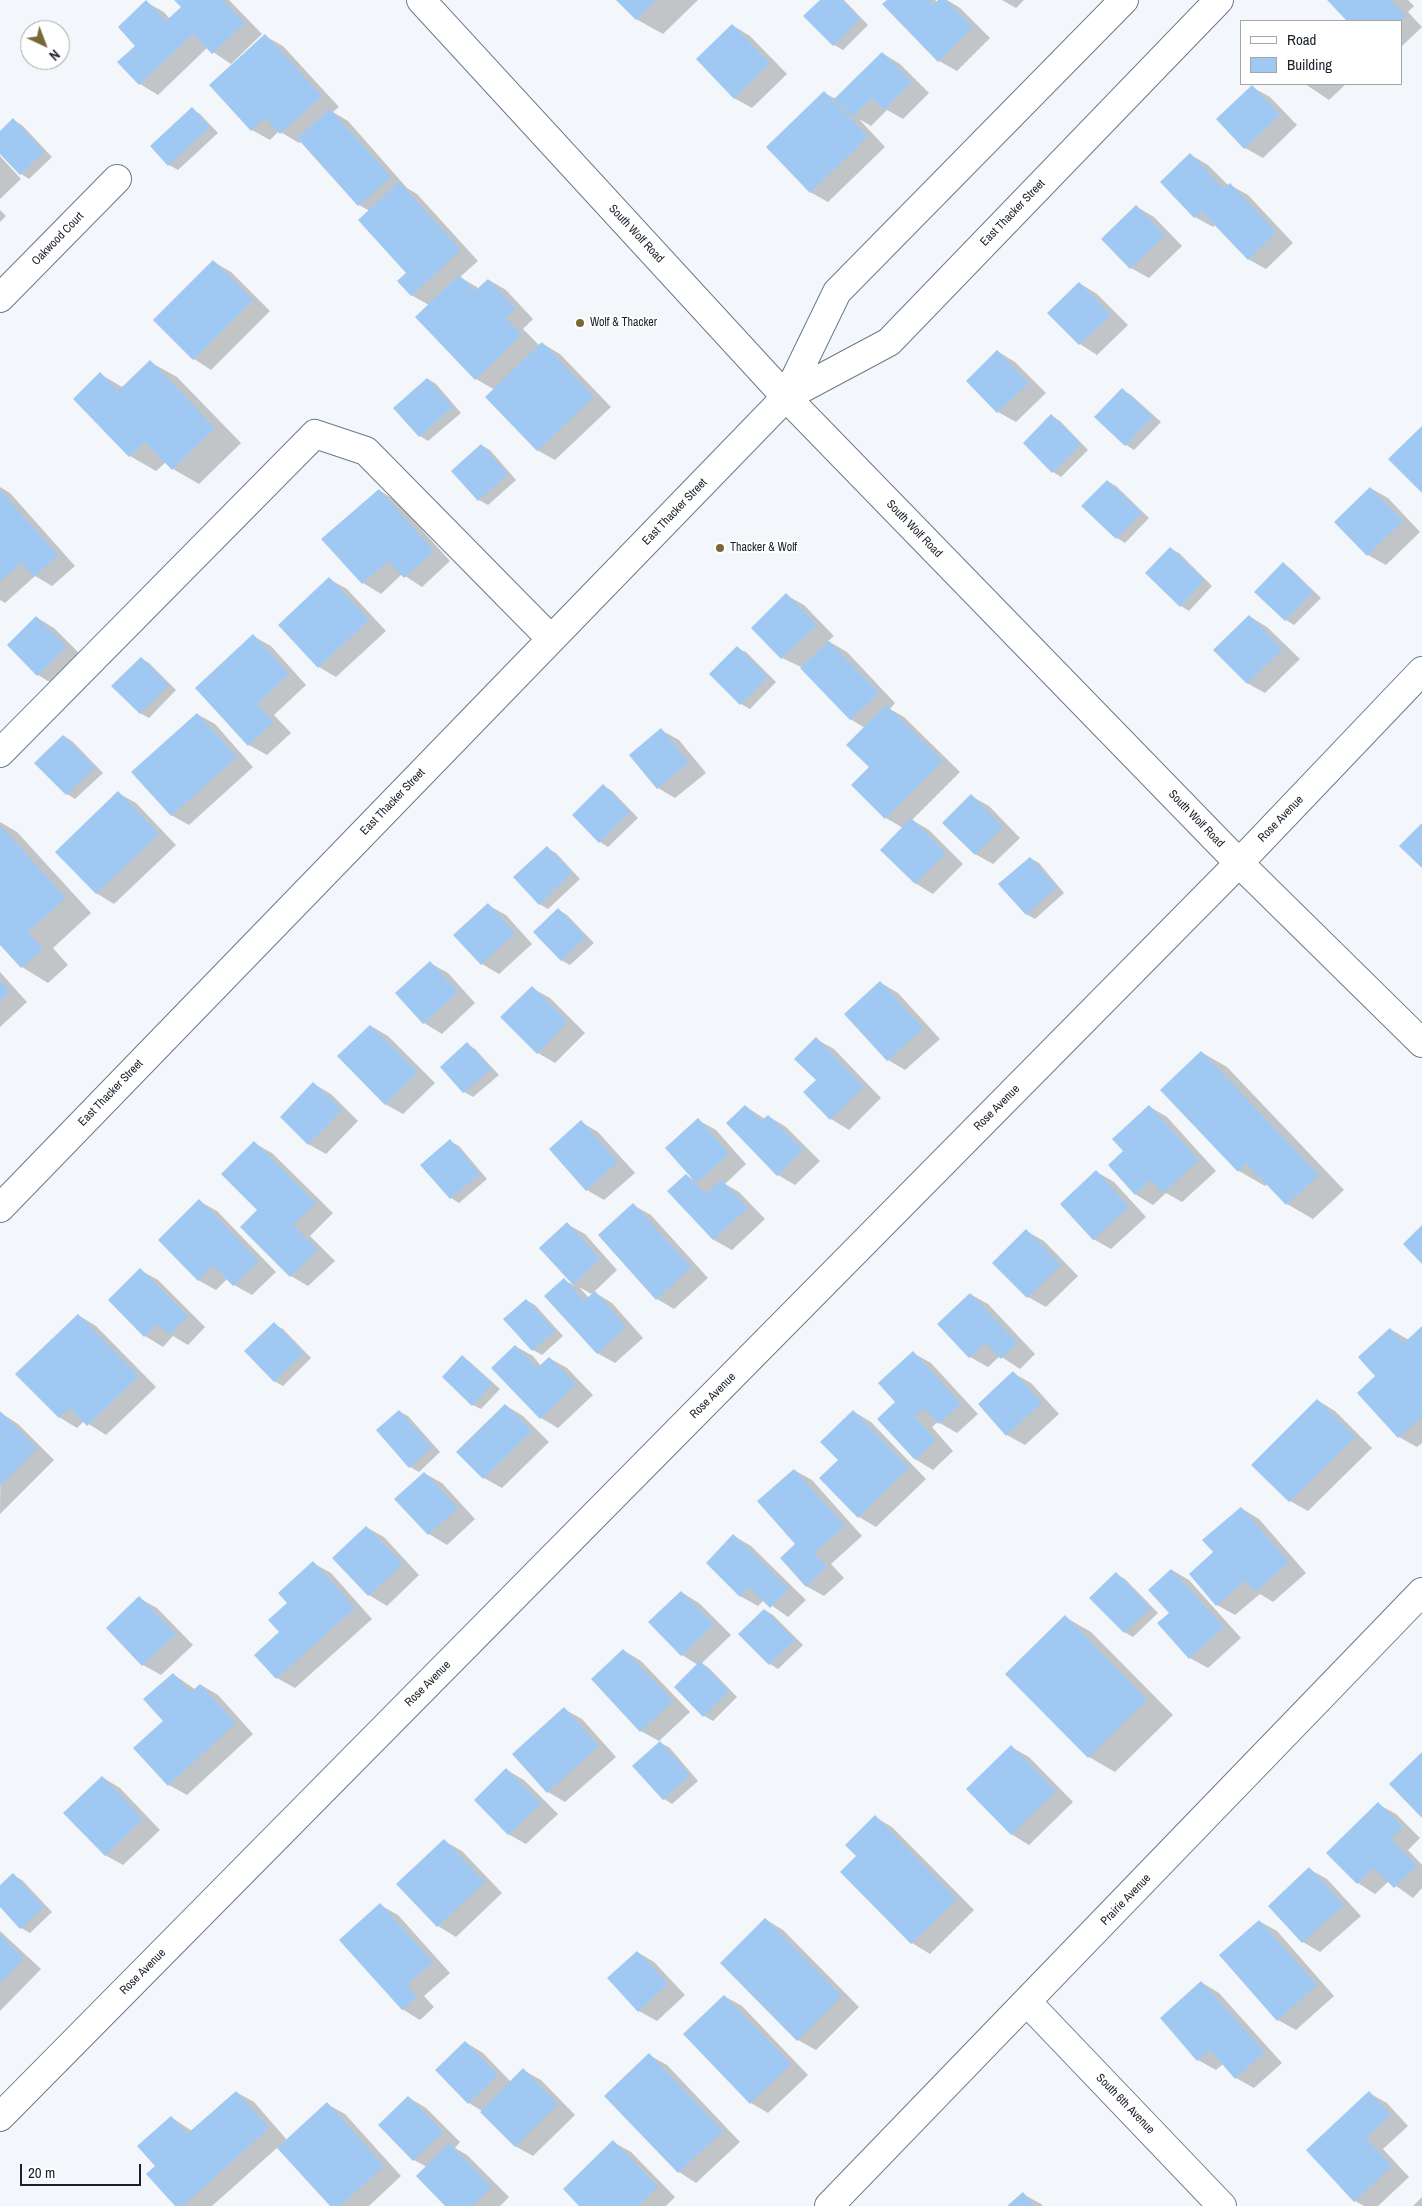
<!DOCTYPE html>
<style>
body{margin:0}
#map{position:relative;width:1422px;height:2206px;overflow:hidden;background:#f3f7fb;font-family:"Archivo Narrow",sans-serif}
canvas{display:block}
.legend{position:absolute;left:1240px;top:20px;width:162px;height:65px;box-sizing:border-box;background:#fff;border:1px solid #a3a7a9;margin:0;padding:6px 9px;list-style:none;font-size:15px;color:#1a2229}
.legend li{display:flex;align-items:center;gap:10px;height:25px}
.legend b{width:25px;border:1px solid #a3a7a9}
.north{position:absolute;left:20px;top:20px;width:50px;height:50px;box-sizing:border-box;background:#fff;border:1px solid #a3a7a9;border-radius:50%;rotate:137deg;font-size:14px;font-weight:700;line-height:20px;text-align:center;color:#1a2229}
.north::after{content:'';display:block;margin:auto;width:18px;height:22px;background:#796836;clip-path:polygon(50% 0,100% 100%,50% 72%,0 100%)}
.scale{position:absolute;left:20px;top:2164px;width:121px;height:22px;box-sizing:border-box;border:2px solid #1a2229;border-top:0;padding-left:6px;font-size:15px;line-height:18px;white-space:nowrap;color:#1a2229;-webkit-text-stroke:4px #fff;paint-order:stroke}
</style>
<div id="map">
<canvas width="1422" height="2206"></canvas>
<ul class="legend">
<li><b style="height:6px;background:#fff"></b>Road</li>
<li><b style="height:14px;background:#9fc8f2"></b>Building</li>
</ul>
<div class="north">N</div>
<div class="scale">20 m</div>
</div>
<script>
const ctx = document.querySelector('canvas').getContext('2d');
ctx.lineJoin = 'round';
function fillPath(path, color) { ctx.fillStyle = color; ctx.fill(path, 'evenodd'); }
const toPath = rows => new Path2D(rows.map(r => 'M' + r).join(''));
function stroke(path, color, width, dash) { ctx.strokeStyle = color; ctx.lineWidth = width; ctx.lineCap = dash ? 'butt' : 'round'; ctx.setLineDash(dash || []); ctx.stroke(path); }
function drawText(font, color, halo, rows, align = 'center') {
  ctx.font = font + ' "Archivo Narrow",sans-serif'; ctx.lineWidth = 4; ctx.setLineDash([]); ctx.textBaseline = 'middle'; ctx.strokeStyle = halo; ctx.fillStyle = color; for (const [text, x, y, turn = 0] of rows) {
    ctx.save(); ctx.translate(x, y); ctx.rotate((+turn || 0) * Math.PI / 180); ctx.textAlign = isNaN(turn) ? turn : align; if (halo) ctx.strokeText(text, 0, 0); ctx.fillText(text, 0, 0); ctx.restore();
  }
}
fillPath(toPath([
 [175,0,229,0,262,34,231,64,207,48,158,95,140,84,119,63,137,46,146,2,164,12,170,19,182,7],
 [618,0,698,0,663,34,636,19],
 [822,0,844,0,868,25,843,50,834,45,805,16],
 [889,0,935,0,937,2,947,0,960,8,990,38,957,71,939,61],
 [1002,0,1024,0,1016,8],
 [1329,0,1408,0,1414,6,1408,12,1422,27,1402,46,1401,21,1349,21],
 [732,25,750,36,787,74,752,108,734,98],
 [265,36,283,46,339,107,333,112,348,121,407,188,417,194,478,261,460,277,480,289,489,280,506,290,533,319,523,329,540,346,543,344,560,354,611,407,555,460,537,450,495,390,476,379,429,305,411,295,408,273,370,211,359,205,302,141,299,143,279,131,270,140,252,130],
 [882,53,900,64,929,93,903,119,887,110,871,126,859,119,885,147,828,202,810,192,824,93,836,99],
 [1305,84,1346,84,1329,100],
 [1252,87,1270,97,1297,125,1263,158,1245,148,1218,119],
 [192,109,200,114,218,133,178,170,169,165],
 [13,120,22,125,52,157,29,179,21,174,0,152,0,132],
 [1191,155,1208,165,1229,186,1230,185,1248,195,1293,243,1266,269,1248,259,1215,225,1213,227,1195,217],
 [0,156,21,179,0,199],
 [1137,207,1154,217,1182,246,1149,278,1131,268,1103,239],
 [0,210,6,216,0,222],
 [214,262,231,272,270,311,211,370,194,359],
 [1079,283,1097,294,1128,325,1097,355,1080,344,1049,313],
 [997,351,1015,362,1046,393,1016,422,998,412,967,381],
 [150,362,177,377,241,443,199,484,173,469,166,462,156,471,130,456,100,374,124,388],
 [428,379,436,384,461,413,428,441,420,436,395,408],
 [1122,390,1131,395,1161,422,1134,450,1126,445],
 [1052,416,1060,421,1088,450,1061,477,1053,472],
 [481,445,490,450,516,480,488,505,479,500],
 [1107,481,1116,486,1149,518,1125,543,1117,538],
 [0,487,10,493,75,566,52,586,35,576,5,603,0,600],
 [1370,488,1388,498,1420,532,1386,565,1368,555,1335,522],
 [379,490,396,501,450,561,422,587,402,574,381,594,363,583,323,539],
 [1170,548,1179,553,1212,586,1189,611,1181,606],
 [1283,564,1291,569,1321,598,1294,625,1286,620],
 [329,579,347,589,386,631,336,677,319,667],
 [786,595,804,605,834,636,828,641,847,652,895,703,890,709,904,717,960,772,912,820,929,830,963,864,933,894,915,883,903,828,886,818,870,767,865,728,850,719,801,667,782,658],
 [1249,616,1267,627,1300,659,1265,693,1247,683],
 [36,617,54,628,84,658,56,686,38,675,8,645],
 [253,636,271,646,306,685,274,715,291,733,267,755,249,745],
 [737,648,746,652,776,682,750,709,741,704,711,674],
 [141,658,149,663,176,690,149,718,140,713],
 [197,714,215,724,253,767,189,825,171,815],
 [661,730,679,740,706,773,675,798,658,788],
 [64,736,72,741,103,773,75,799,67,794],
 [604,786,612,791,638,818,608,847,600,842],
 [118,793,136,803,176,845,114,904,96,893],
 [971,796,989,806,1020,838,993,864,975,854],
 [0,822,17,832,91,913,53,948,68,965,48,983,22,967,0,943],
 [547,848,556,853,580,879,548,909,539,904],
 [1030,858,1039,863,1064,893,1035,919,1026,914],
 [488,905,506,915,532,944,499,974,482,964],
 [559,910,567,915,594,943,570,965,561,960],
 [430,963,448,973,475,1003,442,1034,424,1023,397,994],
 [0,972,27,1002,0,1027],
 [881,983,898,993,940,1039,905,1070,888,1060],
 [532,988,550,998,585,1033,555,1063,538,1053],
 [371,1026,388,1036,435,1083,403,1114,385,1104],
 [816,1039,834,1049,881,1098,849,1130,831,1119,805,1092,818,1081],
 [467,1044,475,1049,499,1075,473,1097,464,1092,442,1067],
 [1201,1052,1227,1067,1344,1190,1313,1219,1287,1204,1268,1183,1265,1186,1239,1171],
 [314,1084,331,1094,358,1121,326,1154,308,1144],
 [745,1106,765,1119,768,1116,786,1127,820,1161,795,1185,778,1175],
 [1150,1107,1167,1117,1216,1171,1182,1202,1166,1193,1153,1205,1135,1194,1125,1151],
 [698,1120,716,1130,746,1164,725,1184,739,1192,765,1219,732,1250,714,1240,669,1191,686,1175,694,1180],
 [581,1122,598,1132,635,1173,604,1200,587,1190],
 [450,1141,459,1146,487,1179,459,1203,451,1198],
 [254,1143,272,1153,333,1213,310,1236,335,1261,308,1286,291,1276,259,1210],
 [1097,1172,1114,1182,1146,1217,1111,1249,1093,1239],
 [199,1201,217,1211,276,1272,252,1295,234,1285,227,1279,216,1290,198,1280],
 [633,1205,651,1215,708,1278,674,1309,657,1299],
 [567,1224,585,1234,617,1270,594,1292,612,1303,643,1338,615,1363,597,1353,564,1280,575,1286,541,1248],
 [580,1288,581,1288,593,1295,589,1298],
 [1026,1231,1044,1241,1078,1276,1046,1307,1028,1297,994,1263],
 [140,1270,158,1280,205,1327,188,1345,173,1336,163,1347,145,1336,109,1300],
 [970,1294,988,1304,1035,1354,1020,1369,1000,1356,988,1367,970,1357],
 [526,1300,535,1305,563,1336,542,1355,533,1350,505,1319],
 [78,1315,96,1326,156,1387,106,1435,84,1421,77,1428,59,1417],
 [274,1324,283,1329,311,1358,283,1386,274,1381],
 [1422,1328,1422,1443,1417,1447,1399,1437,1359,1393,1377,1376,1390,1329,1409,1340],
 [515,1346,533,1356,541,1366,549,1358,567,1368,593,1395,558,1428,541,1418],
 [913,1353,931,1363,978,1414,957,1433,938,1422,932,1427,953,1451,933,1470,915,1459,897,1402],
 [462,1357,470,1362,500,1389,481,1409,473,1405],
 [1013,1373,1031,1383,1059,1414,1025,1445,1007,1435],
 [1317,1400,1335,1411,1372,1448,1308,1511,1290,1501],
 [505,1405,523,1416,549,1442,502,1488,484,1478],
 [399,1411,408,1416,440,1452,419,1472,410,1467],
 [853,1411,871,1422,926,1479,876,1527,859,1517,840,1460],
 [1,1413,18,1424,54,1460,0,1514],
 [794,1470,812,1480,862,1536,831,1564,844,1578,824,1596,806,1586,797,1544],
 [424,1473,442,1483,475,1519,447,1545,429,1534,396,1499],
 [1241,1508,1259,1519,1306,1573,1273,1602,1260,1594,1235,1615,1217,1605,1214,1552],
 [366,1527,384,1537,419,1575,387,1606,369,1595,334,1558],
 [734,1536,751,1546,806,1600,788,1617,764,1600,758,1606,740,1596],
 [313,1563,331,1573,372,1619,295,1688,277,1678,256,1655,281,1632,289,1603],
 [1172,1570,1189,1580,1241,1638,1208,1668,1190,1658,1170,1613],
 [1116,1574,1125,1579,1158,1613,1133,1637,1124,1632],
 [681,1592,699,1603,731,1635,702,1663,709,1668,737,1697,713,1721,704,1716,676,1687,698,1665,682,1655],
 [139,1598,157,1608,193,1645,161,1675,143,1665,108,1628],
 [765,1610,773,1615,803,1645,778,1669,770,1664],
 [1065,1617,1091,1632,1173,1715,1115,1772,1089,1757],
 [623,1650,641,1661,690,1712,659,1741,641,1731],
 [173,1674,196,1690,201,1685,218,1695,253,1734,187,1795,169,1785,165,1721],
 [564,1709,582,1719,616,1757,565,1802,548,1792],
 [660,1743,669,1747,698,1781,672,1804,664,1799],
 [1011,1747,1029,1757,1073,1802,1029,1845,1011,1834],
 [507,1770,524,1780,558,1814,526,1844,508,1834],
 [102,1777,120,1788,160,1830,123,1865,105,1855],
 [1378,1804,1396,1814,1420,1838,1408,1850,1422,1865,1422,1888,1413,1898,1389,1881,1375,1894,1358,1883],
 [875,1817,892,1827,974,1910,930,1954,912,1943,842,1872,858,1856],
 [444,1841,462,1851,502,1893,456,1937,438,1926,398,1884],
 [1309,1869,1327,1879,1361,1916,1320,1952,1303,1942],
 [13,1875,22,1880,52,1912,30,1933,21,1928,0,1905,0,1887],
 [380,1905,398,1915,450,1973,424,1996,434,2007,420,2020,402,2009],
 [765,1919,783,1930,859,2007,816,2050,798,2040],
 [1259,1921,1277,1931,1334,1996,1296,2030,1278,2020,1220,1955],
 [0,1931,41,1969,0,2011],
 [637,1952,654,1962,685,1995,657,2021,639,2011],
 [1201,1982,1219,1993,1282,2063,1254,2088,1236,2078,1223,2064,1216,2070,1198,2060],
 [724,1996,742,2006,808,2075,768,2113,751,2103],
 [465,2042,483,2053,511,2082,523,2070,541,2080,575,2115,533,2156,515,2146,482,2111,469,2103],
 [649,2055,667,2065,740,2142,696,2183,679,2172],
 [236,2092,254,2102,287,2140,327,2104,345,2114,401,2176,369,2206,332,2206,278,2147,212,2206,176,2206,156,2166,171,2117,192,2131],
 [1369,2093,1387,2103,1408,2126,1383,2149,1409,2177,1378,2206,1364,2206,1355,2201],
 [408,2097,426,2108,460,2142,455,2148,467,2155,509,2197,500,2206,447,2206,427,2167,414,2160],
 [613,2142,631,2152,675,2197,666,2206,581,2206],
 [1023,2194,1041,2204,1043,2206,1009,2206],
 [1422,2197,1422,2206,1413,2206]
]), '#0003');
fillPath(toPath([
 [146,0,166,21,181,7,174,0,223,0,245,23,212,54,193,34,139,85,117,62,135,46,118,27],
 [616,0,656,0,636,20],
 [820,0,842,0,860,19,833,46,803,16],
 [887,0,929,0,933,5,938,0,946,0,973,27,938,62,882,4],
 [1327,0,1391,0,1406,16,1400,21,1347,21],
 [732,24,770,63,734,99,696,59],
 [265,34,322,96,280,134,265,118,251,131,209,85],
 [882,52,912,82,884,110,872,98,852,117,834,99],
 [1252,85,1280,115,1244,149,1216,119],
 [824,91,868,137,810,193,766,147],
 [192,107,210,127,168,166,150,146],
 [330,109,391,177,358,206,297,138],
 [13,118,44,152,20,175,0,154,0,131],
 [1190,153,1224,189,1230,183,1276,232,1248,260,1201,211,1194,218,1160,182],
 [399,182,461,250,411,296,397,281,406,273,358,220],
 [1136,205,1165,235,1130,269,1101,239],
 [213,260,253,300,193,360,153,320],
 [459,275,475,291,488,279,516,309,506,318,522,335,475,380,415,317],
 [1079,282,1111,315,1079,345,1047,313],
 [542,342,594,397,537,451,485,397],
 [997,350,1029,383,997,413,966,381],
 [150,360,215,428,172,470,145,442,129,457,73,399,100,372,118,391],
 [427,378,453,407,419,437,393,408],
 [1122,388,1153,417,1125,446,1094,417],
 [1051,414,1081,444,1052,473,1023,443],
 [1422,426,1422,493,1388,459],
 [481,444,508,474,478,501,451,471],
 [1107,480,1142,513,1116,539,1081,506],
 [1370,487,1403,521,1367,556,1334,522],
 [379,489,434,551,404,578,388,561,362,584,321,539],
 [0,490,58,555,34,577,21,563,0,582],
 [1170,547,1204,580,1180,607,1145,573],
 [1283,562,1313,592,1285,621,1254,592],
 [329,577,369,620,318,668,278,625],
 [786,593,817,625,781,659,751,628],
 [1249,615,1283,649,1247,684,1213,650],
 [36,616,67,647,37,676,7,645],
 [253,634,289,674,257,704,274,722,248,746,195,688],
 [829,641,879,693,850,720,800,668],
 [737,646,768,677,740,705,709,674],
 [141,657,169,685,140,714,111,686],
 [886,705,943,761,885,819,851,785,869,767,846,745],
 [197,713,237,757,171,816,131,772],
 [661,728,689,762,657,789,629,755],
 [63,735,95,767,66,795,34,763],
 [603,784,630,812,599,843,572,815],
 [118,791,159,834,96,894,55,852],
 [971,794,1003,827,975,855,942,823],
 [911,818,946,853,915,884,880,850],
 [1422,823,1422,868,1399,846],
 [0,825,66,898,28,932,43,949,21,968,0,945],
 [547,846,572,873,539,905,513,877],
 [1030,857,1057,887,1026,915,998,884],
 [488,903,515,933,481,965,453,935],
 [558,908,586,937,561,961,533,932],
 [430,961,458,992,423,1024,395,993],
 [0,980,10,991,0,1001],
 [880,981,923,1028,887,1061,844,1014],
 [532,986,568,1022,537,1054,500,1017],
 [370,1025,418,1072,385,1105,337,1056],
 [816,1037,864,1087,830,1120,803,1092,816,1080,794,1059],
 [467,1042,491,1069,463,1093,440,1067],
 [1201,1051,1319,1175,1286,1205,1246,1163,1238,1172,1160,1090],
 [313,1082,342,1110,308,1145,280,1117],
 [745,1105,761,1121,768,1115,803,1150,777,1176,726,1123],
 [1149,1105,1199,1160,1163,1193,1151,1180,1135,1195,1108,1165,1123,1151,1112,1139],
 [698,1118,729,1154,696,1183,665,1148],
 [581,1120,618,1162,586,1191,549,1149],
 [450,1139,480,1174,450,1199,420,1165],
 [254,1141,316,1203,293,1225,318,1250,290,1277,240,1227,257,1210,221,1174],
 [1096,1170,1129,1207,1093,1240,1060,1204],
 [686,1174,705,1194,721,1180,748,1208,713,1240,667,1191],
 [199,1199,259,1261,233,1286,213,1265,198,1281,158,1240],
 [633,1203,691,1267,656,1300,598,1235],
 [567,1222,600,1259,573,1285,539,1248],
 [1422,1225,1422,1264,1403,1244],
 [1026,1229,1061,1265,1027,1298,992,1263],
 [140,1268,188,1316,169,1335,158,1324,144,1337,108,1300],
 [564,1278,584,1301,595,1291,626,1327,597,1354,544,1296],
 [970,1293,1018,1343,1001,1359,985,1343,969,1358,937,1324],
 [526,1299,555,1331,532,1351,503,1319],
 [78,1314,139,1376,87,1426,70,1408,59,1418,15,1374],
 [274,1322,304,1353,274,1382,244,1351],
 [1422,1326,1422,1417,1398,1438,1357,1393,1375,1376,1358,1357,1390,1328,1404,1343],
 [515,1345,537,1368,549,1357,576,1384,540,1419,491,1368],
 [913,1351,961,1404,939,1424,924,1408,915,1417,936,1440,915,1460,877,1419,895,1402,878,1383],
 [462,1355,492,1384,472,1406,442,1377],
 [1013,1371,1042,1403,1006,1436,978,1404],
 [1317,1399,1355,1437,1289,1502,1251,1465],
 [505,1404,532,1431,483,1479,456,1452],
 [399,1410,432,1447,409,1468,376,1430],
 [853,1410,909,1468,858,1518,819,1478,838,1460,820,1442],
 [0,1411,37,1449,0,1486],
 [794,1469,845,1526,814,1553,827,1567,806,1587,780,1558,795,1544,757,1501],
 [424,1472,458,1508,428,1535,394,1499],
 [1241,1507,1289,1562,1255,1592,1245,1581,1216,1606,1189,1574,1213,1552,1202,1540],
 [366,1526,403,1564,368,1596,332,1558],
 [733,1534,789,1589,770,1608,749,1587,740,1597,706,1563],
 [313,1561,355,1608,276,1679,254,1655,279,1632,268,1620,287,1603,278,1593],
 [1171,1569,1224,1627,1189,1659,1157,1623,1169,1613,1148,1590],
 [1116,1572,1150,1608,1124,1633,1089,1598],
 [681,1591,714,1624,681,1656,648,1622],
 [139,1596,176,1634,142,1666,106,1628],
 [764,1609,795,1640,769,1665,738,1634],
 [1065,1615,1147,1700,1088,1758,1005,1674],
 [623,1649,673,1701,640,1732,591,1679],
 [700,1661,729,1691,703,1717,674,1687],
 [173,1673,191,1692,200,1684,236,1723,168,1786,133,1748,163,1721,143,1699],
 [564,1707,599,1746,547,1793,512,1754],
 [660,1741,690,1775,663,1800,632,1766],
 [1011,1745,1056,1791,1011,1835,966,1789],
 [1422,1752,1422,1818,1389,1784],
 [506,1768,541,1804,508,1835,474,1800],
 [102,1776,143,1819,105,1856,63,1813],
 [1378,1802,1403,1827,1391,1839,1417,1866,1394,1888,1374,1868,1357,1884,1326,1853],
 [875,1815,957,1899,911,1944,840,1872,856,1856,845,1845],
 [444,1839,485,1882,437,1927,396,1884],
 [1309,1867,1344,1905,1302,1943,1268,1906],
 [13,1873,44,1907,20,1929,0,1907,0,1885],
 [380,1903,433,1962,407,1985,417,1997,402,2010,339,1940],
 [765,1918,842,1996,797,2041,720,1963],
 [1259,1920,1317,1985,1277,2021,1219,1955],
 [0,1934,24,1959,0,1983],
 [637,1951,668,1984,638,2012,607,1978],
 [1201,1981,1265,2052,1235,2079,1210,2050,1197,2061,1160,2018],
 [724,1995,791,2064,750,2104,683,2034],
 [465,2041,498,2075,468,2104,435,2070],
 [649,2053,723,2131,678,2173,604,2096],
 [523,2068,558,2104,515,2147,480,2112],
 [236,2091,269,2128,183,2206,175,2206,146,2174,155,2166,137,2146,171,2116,187,2134],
 [1369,2091,1391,2115,1366,2138,1392,2166,1354,2202,1306,2150],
 [408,2096,443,2132,413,2161,378,2125],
 [327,2102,384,2166,340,2206,330,2206,277,2148],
 [613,2140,658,2187,638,2206,579,2206,563,2189],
 [449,2143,492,2187,472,2206,445,2206,416,2176],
 [1023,2192,1035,2206,1007,2206]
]), '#9fc8f2');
const minor = toPath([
 [0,298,117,179],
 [0,753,315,434,366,451,551,639],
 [0,1208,786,397],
 [1028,2003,1222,2206],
 [0,2117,1239,863,1422,671],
 [829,2206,1422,1592]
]);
const major = toPath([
 [421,0,786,397,1239,863,1422,1043],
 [786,397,889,342,1219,0],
 [786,397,837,292,1124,0]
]);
stroke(minor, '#687b8e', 30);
stroke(major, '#687b8e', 30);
stroke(minor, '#fff', 28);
stroke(major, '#fff', 28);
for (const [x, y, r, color] of [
 [580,323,5,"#796836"],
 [720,548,5,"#796836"]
]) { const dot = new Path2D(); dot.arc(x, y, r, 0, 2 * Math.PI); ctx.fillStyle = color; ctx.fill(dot); stroke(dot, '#fff', 2); }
drawText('12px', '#1a2229', '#fff', [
 ["East Thacker Street",1013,213,-46],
 ["South Wolf Road",636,234,47],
 ["Oakwood Court",58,239,-46],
 ["East Thacker Street",675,512,-46],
 ["South Wolf Road",914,529,46],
 ["East Thacker Street",393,802,-46],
 ["South Wolf Road",1196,819,46],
 ["Rose Avenue",1281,819,-46],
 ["East Thacker Street",111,1093,-46],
 ["Rose Avenue",997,1108,-45],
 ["Rose Avenue",713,1396,-45],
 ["Rose Avenue",428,1684,-45],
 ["Prairie Avenue",1126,1900,-46],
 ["Rose Avenue",143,1972,-45],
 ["South 6th Avenue",1125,2104,46]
]);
drawText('12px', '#1a2229', '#fff', [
 ["Wolf & Thacker",590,323],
 ["Thacker & Wolf",730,548]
], 'left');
</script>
